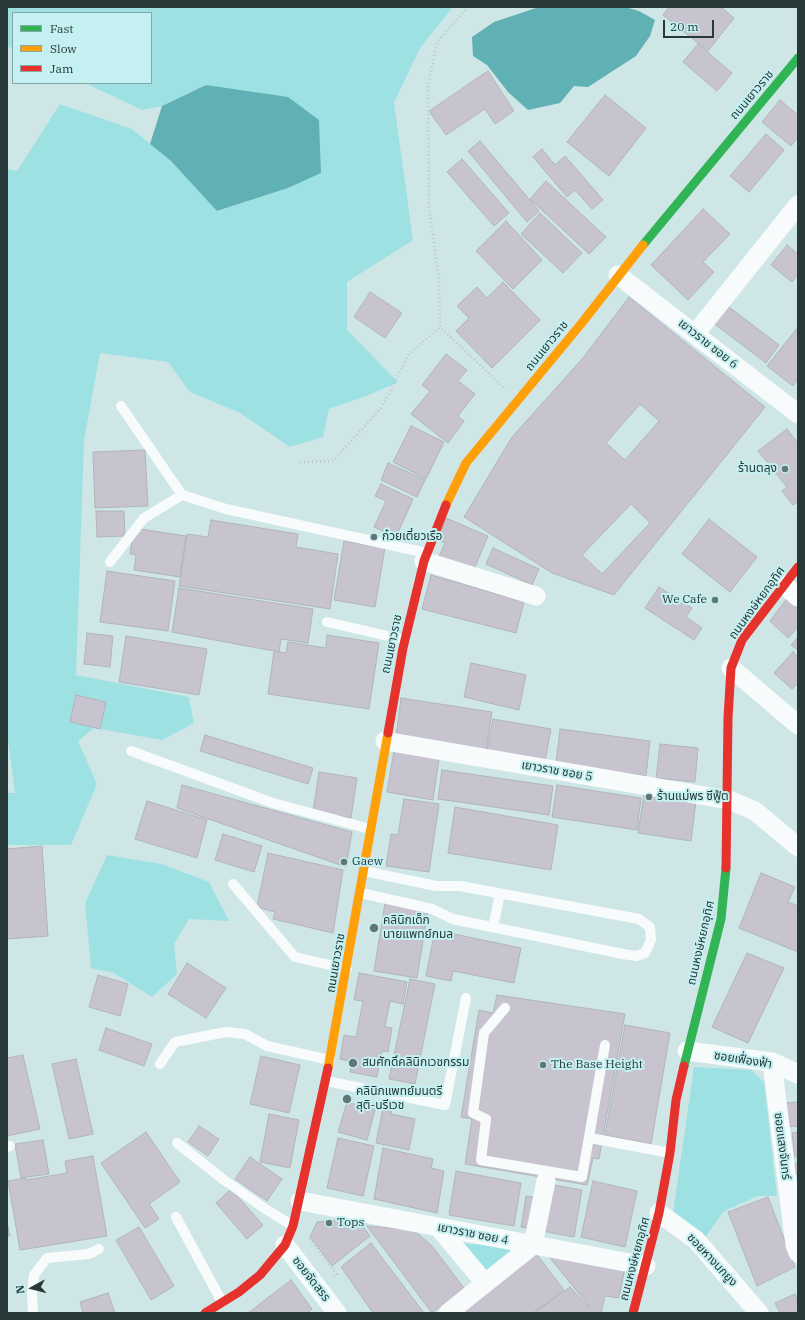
<!DOCTYPE html>
<meta charset="utf-8">
<style>
body{margin:0}
#map{position:relative;width:805px;height:1320px;overflow:hidden;background:#cfe6e7;font-family:"IBM Plex Serif",serif}
canvas{display:block}
.frame{position:absolute;inset:0;border:8px solid #28393a;pointer-events:none}
.legend{position:absolute;left:12px;top:12px;width:140px;height:72px;box-sizing:border-box;background:#c5f0f1;border:1px solid #86a7a8;margin:0;padding:5px 7px;list-style:none;font-size:12px;color:#28393a}
.legend li{display:flex;align-items:center;gap:8px;height:20px}
.legend b{width:20px;border:1px solid #86a7a8}
.north{position:absolute;left:12px;top:1268px;width:40px;height:40px;-webkit-text-stroke:3px #c5f0f1;paint-order:stroke;rotate:263deg;font-size:11px;font-weight:700;line-height:16px;text-align:center;color:#28393a}
.north::after{content:'';display:block;margin:auto;width:14px;height:18px;background:#28393a;clip-path:polygon(50% 0,100% 100%,50% 72%,0 100%)}
.scale{position:absolute;left:663px;top:20px;width:51px;height:18px;box-sizing:border-box;border:2px solid #28393a;border-top:0;padding-left:5px;font-size:12px;line-height:14px;white-space:nowrap;color:#28393a;-webkit-text-stroke:3px #c5f0f1;paint-order:stroke}
</style>
<div id="map">
<canvas width="805" height="1320"></canvas>
<div class="frame"></div>
<ul class="legend">
<li><b style="height:5px;background:#30b455"></b>Fast</li>
<li><b style="height:5px;background:#ff9f0a"></b>Slow</li>
<li><b style="height:5px;background:#e5322d"></b>Jam</li>
</ul>
<div class="north">N</div>
<div class="scale">20 m</div>
</div>
<script>
const ctx = document.querySelector('canvas').getContext('2d');
ctx.lineJoin = 'round';
function fillPath(path, color) { ctx.fillStyle = color; ctx.fill(path, 'evenodd'); }
const toPath = rows => new Path2D(rows.map(r => 'M' + r).join(''));
function stroke(path, color, width, dash) { ctx.strokeStyle = color; ctx.lineWidth = width; ctx.lineCap = dash ? 'butt' : 'round'; ctx.setLineDash(dash || []); ctx.stroke(path); }
function drawText(font, color, halo, rows, align = 'center') {
  ctx.font = font + ' "IBM Plex Serif","Noto Sans Thai",serif'; ctx.lineWidth = 4; ctx.setLineDash([]); ctx.textBaseline = 'middle'; ctx.strokeStyle = halo; ctx.fillStyle = color; for (const [text, x, y, turn = 0] of rows) {
    ctx.save(); ctx.translate(x, y); ctx.rotate((+turn || 0) * Math.PI / 180); ctx.textAlign = isNaN(turn) ? turn : align; if (halo) ctx.strokeText(text, 0, 0); ctx.fillText(text, 0, 0); ctx.restore();
  }
}
fillPath(toPath([
 [7,7,453,7,420,48,394,103,413,240,347,282,347,330,398,382,369,395,329,409,323,437,290,447,240,413,190,392,168,362,100,353,84,441,76,675,189,697,194,723,162,740,94,728,78,741,97,784,71,845,7,845,7,793,15,793,7,732,7,169,17,171,60,104,132,129,171,161,218,211,288,188,321,173,206,85,162,106,142,110,85,83,151,83,151,13,13,13,13,49,7,46],
 [107,855,162,864,209,882,229,921,189,919,174,944,177,974,152,997,114,973,91,968,85,903],
 [694,1067,751,1070,764,1082,777,1196,758,1196,724,1211,704,1239,673,1213],
 [459,1243,521,1248,485,1275]
]), '#9ee1e3');
fillPath(toPath([
 [539,7,625,7,639,11,655,20,650,36,636,56,588,87,574,86,560,103,528,110,508,92,487,65,473,56,472,37,494,22],
 [206,85,288,97,319,120,321,173,288,188,217,211,171,161,150,144,162,106]
]), '#60b1b4');
const building = toPath([
 [669,7,721,7,734,18,708,51,663,15,669,7],
 [698,44,732,73,717,91,683,62,698,44],
 [488,71,514,111,495,124,485,109,446,135,429,111,488,71],
 [605,95,646,128,609,176,567,142,605,95],
 [780,100,798,115,798,137,791,146,762,122,780,100],
 [766,134,784,150,749,192,730,176,766,134],
 [480,141,539,211,527,222,468,151,480,141],
 [542,149,555,165,565,156,603,200,592,209,575,190,567,197,533,157,542,149],
 [462,159,509,213,494,226,447,172,462,159],
 [546,181,606,237,589,254,530,199,546,181],
 [703,209,730,234,703,262,714,272,688,300,651,265,703,209],
 [540,213,582,253,563,273,521,234,540,213],
 [506,221,542,260,513,289,476,251,506,221],
 [787,245,798,254,798,275,792,282,771,265,787,245],
 [503,282,540,320,492,368,456,331,469,318,457,306,477,287,487,298,503,282],
 [370,292,402,313,385,338,354,317,370,292],
 [629,297,765,407,614,595,552,573,464,517,512,437,583,358,629,297],
 [725,304,779,345,766,363,712,322,725,304],
 [798,327,798,379,793,386,767,366,798,327],
 [446,354,467,370,458,381,475,394,458,416,464,421,448,443,411,414,430,391,422,385,446,354],
 [640,404,659,421,625,460,606,443,640,404],
 [411,426,444,442,426,479,393,462,411,426],
 [787,429,798,443,798,502,793,505,782,491,787,487,758,451,787,429],
 [145,450,148,506,95,508,93,452,145,450],
 [388,463,425,480,417,497,381,480,388,463],
 [381,484,413,499,396,537,374,527,386,501,375,496,381,484],
 [631,504,650,523,602,574,582,555,631,504],
 [96,511,124,511,125,536,97,537,96,511],
 [446,518,488,536,472,574,438,559,445,543,438,540,446,518],
 [709,519,757,557,730,592,682,554,709,519],
 [211,520,298,534,296,547,338,554,330,609,179,586,187,534,208,537,211,520],
 [134,528,186,536,180,577,134,570,136,555,130,554,134,528],
 [344,541,385,548,375,607,334,600,344,541],
 [493,548,539,569,532,585,486,564,493,548],
 [107,571,175,581,168,631,100,622,107,571],
 [431,575,524,602,516,633,422,609,431,575],
 [659,587,692,608,686,617,702,628,694,640,645,608,659,587],
 [179,588,313,609,308,643,281,639,279,652,172,632,179,588],
 [791,593,798,599,798,627,788,638,770,621,791,593],
 [87,633,113,636,110,667,84,664,87,633],
 [327,635,379,643,369,709,268,694,274,651,286,653,288,642,326,648,327,635],
 [126,636,207,649,199,695,119,682,126,636],
 [798,637,798,650,791,645,798,637],
 [793,652,798,657,798,683,792,689,774,673,793,652],
 [471,663,526,675,519,710,464,697,471,663],
 [76,695,106,702,100,729,70,722,76,695],
 [401,698,492,712,486,751,396,737,401,698],
 [493,719,551,729,545,761,487,750,493,719],
 [560,729,650,741,646,776,556,764,560,729],
 [205,735,313,768,308,784,200,751,205,735],
 [660,744,698,748,695,782,656,778,660,744],
 [394,751,439,759,433,800,387,792,394,751],
 [442,770,553,786,549,815,438,799,442,770],
 [319,772,357,778,351,818,313,812,319,772],
 [182,785,352,832,346,867,177,808,182,785],
 [557,785,641,798,637,830,552,817,557,785],
 [644,794,696,801,691,841,638,833,644,794],
 [404,799,439,804,429,872,386,866,391,834,398,835,404,799],
 [147,801,207,820,197,858,135,839,147,801],
 [455,807,558,825,551,870,448,853,455,807],
 [223,834,262,846,254,872,215,860,223,834],
 [42,846,48,936,7,939,7,849,42,846],
 [268,853,343,870,333,933,273,919,275,912,257,907,268,853],
 [761,873,795,887,788,902,798,906,798,952,739,928,761,873],
 [385,903,428,910,417,978,374,971,385,903],
 [435,930,521,948,514,983,453,971,451,981,426,976,435,930],
 [747,953,784,968,748,1043,712,1027,747,953],
 [187,963,226,988,206,1018,168,994,187,963],
 [359,973,407,982,403,1004,390,1001,385,1027,392,1028,388,1052,382,1051,377,1077,350,1072,352,1062,340,1059,344,1035,356,1037,363,1001,354,1000,359,973],
 [98,975,128,984,120,1016,89,1007,98,975],
 [410,979,435,984,415,1084,389,1079,410,979],
 [497,995,625,1014,599,1159,593,1158,587,1185,465,1164,472,1119,461,1117,479,1010,493,1013,497,995],
 [625,1025,670,1033,651,1144,605,1135,625,1025],
 [106,1028,152,1044,144,1066,99,1050,106,1028],
 [23,1055,40,1129,7,1136,7,1058,23,1055],
 [261,1056,300,1065,289,1113,250,1104,261,1056],
 [76,1059,93,1134,69,1139,52,1064,76,1059],
 [347,1102,375,1110,367,1140,338,1132,347,1102],
 [798,1102,798,1126,787,1127,784,1103,798,1102],
 [384,1103,393,1105,391,1114,415,1119,409,1150,376,1143,384,1103],
 [269,1114,299,1120,290,1168,260,1162,269,1114],
 [199,1126,219,1139,208,1156,188,1142,199,1126],
 [146,1132,180,1182,149,1204,159,1219,145,1228,101,1163,146,1132],
 [798,1132,798,1157,795,1157,792,1133,798,1132],
 [338,1138,374,1146,363,1196,327,1188,338,1138],
 [43,1140,49,1174,21,1178,15,1144,43,1140],
 [383,1148,433,1159,431,1168,444,1171,437,1213,374,1199,383,1148],
 [93,1156,107,1236,20,1250,8,1181,26,1178,26,1180,67,1173,65,1161,93,1156],
 [250,1157,282,1179,267,1201,235,1179,250,1157],
 [798,1163,798,1174,790,1175,788,1164,798,1163],
 [456,1171,521,1183,514,1226,449,1215,456,1171],
 [593,1181,637,1191,625,1247,581,1237,593,1181],
 [543,1183,582,1190,574,1237,521,1227,526,1196,540,1198,543,1183],
 [231,1189,263,1225,247,1239,216,1203,231,1189],
 [768,1197,795,1267,757,1286,728,1212,768,1197],
 [356,1218,370,1236,332,1266,310,1237,317,1222,356,1218],
 [7,1222,10,1236,7,1236,7,1222],
 [367,1226,414,1230,432,1246,464,1288,432,1313,367,1226],
 [139,1227,174,1286,151,1300,116,1240,139,1227],
 [371,1243,424,1313,373,1313,341,1267,371,1243],
 [535,1252,564,1290,533,1313,457,1313,535,1252],
 [545,1252,625,1268,619,1298,605,1296,601,1313,597,1313,589,1306,545,1252],
 [291,1280,312,1309,307,1313,248,1313,291,1280],
 [570,1287,594,1313,534,1313,570,1287],
 [108,1293,115,1313,83,1313,80,1302,108,1293],
 [795,1294,798,1301,798,1313,780,1313,775,1303,795,1294]
]);
fillPath(building, '#c7c3cf');
stroke(building, '#b0b5b9', 1);
stroke(toPath([
 [468,7,437,42,428,86,429,207,439,279,440,327,504,388],
 [300,462,333,461,381,408,409,354,440,327],
 [309,1239,337,1274,332,1278]
]), '#bdc5c6', 2.5, [1, 3]);
stroke(toPath([
 [121,406,182,495,226,509,427,553],
 [110,562,144,518,182,495],
 [327,622,405,640],
 [131,751,273,803,370,829],
 [233,884,295,957,347,969],
 [361,893,432,909,453,919,623,954,636,956,645,953,651,940,650,927,639,919,460,886,436,886,364,871],
 [493,927,500,894],
 [505,1008,484,1033,473,1113,486,1119,481,1160,582,1177,605,1045],
 [160,1064,175,1042,226,1032,245,1034,267,1046,330,1060],
 [326,1081,445,1105,466,998],
 [590,1138,670,1153],
 [177,1143,224,1180,264,1208,293,1226],
 [7,1147,10,1146],
 [176,1217,222,1302],
 [33,1313,32,1293,34,1275,47,1258,89,1254,99,1249]
]), '#f8fbfb', 10);
stroke(toPath([
 [618,275,798,414],
 [695,334,798,205],
 [424,561,536,596],
 [784,585,798,597],
 [731,668,798,725],
 [385,741,729,800,755,811,798,847],
 [687,1051,772,1062,798,1074],
 [772,1062,795,1245,798,1253],
 [300,1201,646,1266],
 [659,1213,696,1240,759,1313],
 [439,1228,485,1283],
 [285,1245,337,1313],
 [448,1313,533,1245,546,1181]
]), '#f8fbfb', 19);
stroke(toPath([
 [643,245,798,58],
 [684,1066,721,919,726,868]
]), '#30b455', 9);
stroke(toPath([
 [446,505,466,463,581,324,643,245],
 [328,1068,388,733]
]), '#ff9f0a', 9);
stroke(toPath([
 [388,733,403,648,424,561,446,505],
 [726,868,728,718,731,668,742,640,798,567],
 [205,1313,239,1292,260,1275,285,1245,293,1226,328,1068],
 [633,1313,659,1213,670,1153,676,1100,684,1066]
]), '#e5322d', 9);
for (const [x, y, r, color] of [
 [785,469,4,"#627677"],
 [374,537,4,"#627677"],
 [715,600,4,"#627677"],
 [649,797,4,"#627677"],
 [344,862,4,"#627677"],
 [374,928,5,"#627677"],
 [353,1063,5,"#627677"],
 [543,1065,4,"#627677"],
 [347,1099,5,"#627677"],
 [329,1223,4,"#627677"]
]) { const dot = new Path2D(); dot.arc(x, y, r, 0, 2 * Math.PI); ctx.fillStyle = color; ctx.fill(dot); stroke(dot, '#c5f0f1', 1.5); }
drawText('12px', '#28393a', '#c5f0f1', [
 ["ถนนเยาวราช",752,95,-50],
 ["เยาวราช ซอย 6",708,344,38],
 ["ถนนเยาวราช",547,346,-51],
 ["ถนนหงษ์หยกอุทิศ",757,603,-54],
 ["ถนนเยาวราช",392,644,-78],
 ["เยาวราช ซอย 5",557,771,10],
 ["ถนนหงษ์หยกอุทิศ",701,943,-77],
 ["ถนนเยาวราช",336,963,-80],
 ["ซอยเฟื่องฟ้า",743,1060,9],
 ["ซอยแสงจันทร์",782,1146,83],
 ["เยาวราช ซอย 4",473,1234,11],
 ["ถนนหงษ์หยกอุทิศ",635,1259,-75],
 ["ซอยหางนกยูง",712,1260,47],
 ["ซอยจัดสรร",311,1279,52]
]);
drawText('12px', '#28393a', '#c5f0f1', [
 ["ร้านตลุง",777,469,"right"],
 ["ก๋วยเตี๋ยวเรือ",382,537],
 ["We Cafe",707,600,"right"],
 ["ร้านแม่พร ซีฟู้ต",657,797],
 ["Gaew",352,862],
 ["คลินิกเด็ก",383,921],
 ["นายแพทย์กมล",383,935],
 ["สมศักดิ์คลินิกเวชกรรม",362,1063],
 ["The Base Height",551,1065],
 ["คลินิกแพทย์มนตรี",356,1092],
 ["สุติ-นรีเวช",356,1106],
 ["Tops",337,1223]
], 'left');
</script>
